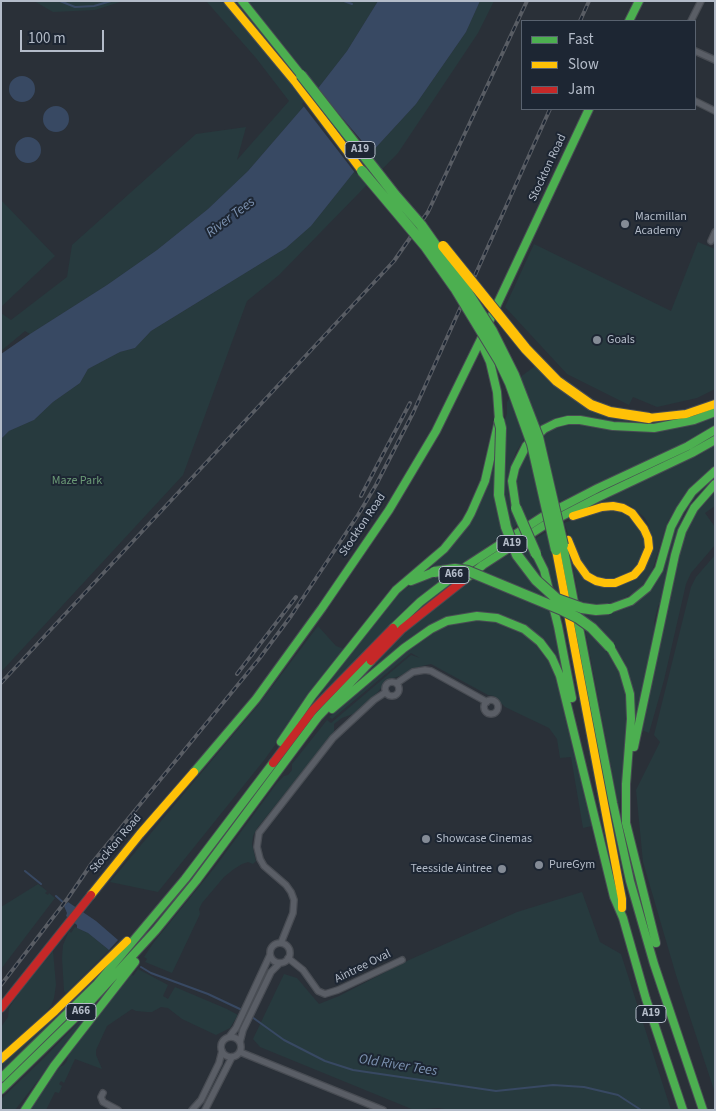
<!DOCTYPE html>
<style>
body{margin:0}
#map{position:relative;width:716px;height:1111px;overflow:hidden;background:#2a3038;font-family:"Source Sans 3",sans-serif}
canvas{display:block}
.frame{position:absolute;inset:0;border:2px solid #b4bcc9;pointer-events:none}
.legend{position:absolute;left:521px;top:20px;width:175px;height:90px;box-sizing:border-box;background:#1d2633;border:1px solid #59626f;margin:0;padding:6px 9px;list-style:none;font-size:15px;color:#b4bcc9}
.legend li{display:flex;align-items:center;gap:10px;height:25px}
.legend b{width:25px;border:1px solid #59626f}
.scale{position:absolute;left:20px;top:30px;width:84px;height:22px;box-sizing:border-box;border:2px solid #b4bcc9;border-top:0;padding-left:6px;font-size:15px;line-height:18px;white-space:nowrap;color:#b4bcc9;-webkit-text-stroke:4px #1d2633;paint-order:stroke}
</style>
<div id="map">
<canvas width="716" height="1111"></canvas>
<div class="frame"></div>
<ul class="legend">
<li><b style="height:6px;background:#4caf50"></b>Fast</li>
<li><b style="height:6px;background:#ffc107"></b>Slow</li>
<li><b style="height:6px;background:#c62828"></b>Jam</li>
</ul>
<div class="scale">100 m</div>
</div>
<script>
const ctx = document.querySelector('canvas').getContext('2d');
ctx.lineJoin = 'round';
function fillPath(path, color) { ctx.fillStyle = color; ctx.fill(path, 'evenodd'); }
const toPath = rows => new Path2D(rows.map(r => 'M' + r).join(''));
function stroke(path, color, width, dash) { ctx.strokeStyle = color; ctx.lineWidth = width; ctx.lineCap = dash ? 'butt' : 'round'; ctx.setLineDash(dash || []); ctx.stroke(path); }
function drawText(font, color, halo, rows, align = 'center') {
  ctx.font = font + ' "Source Sans 3",sans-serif'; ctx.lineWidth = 4; ctx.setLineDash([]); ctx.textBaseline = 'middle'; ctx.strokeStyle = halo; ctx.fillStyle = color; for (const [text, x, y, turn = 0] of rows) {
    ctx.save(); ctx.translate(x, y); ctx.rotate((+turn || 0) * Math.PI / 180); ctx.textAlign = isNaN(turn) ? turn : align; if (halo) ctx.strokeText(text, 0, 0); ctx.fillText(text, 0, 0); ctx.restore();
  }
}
fillPath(toPath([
 [34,1,123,1,95,10,53,12],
 [206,1,378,1,347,51,305,105,248,171,208,209,157,250,107,285,30,334,25,331,1,351,1,313,11,320,67,277,72,245,196,134,246,127,237,160,289,101,256,58],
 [480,1,494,1,478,33,398,153,279,275,247,301,183,475,1,672,1,439,9,431,34,420,53,402,80,383,88,369,120,352,135,348,151,331,286,248,311,226,358,167,416,104,466,32],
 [1,200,55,256,1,307],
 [698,242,715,249,715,389,697,398,657,407,633,397,629,405,567,374,505,307,534,244,671,311],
 [535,366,574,399,662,421,661,424,548,422,539,427,519,378],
 [510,397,525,438,516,452,509,474,508,492,512,509,518,524,511,530,502,497,504,422,507,414,507,402],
 [715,414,715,425,681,445,559,502,541,434,556,426,574,423,617,429],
 [715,442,715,466,694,484,668,521,652,571,646,581,637,591,615,603,601,606,580,604,572,563,573,562,579,572,626,583,653,539,649,526,645,518,631,506,620,502,609,501,593,505],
 [528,447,543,511,526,521,521,509,515,483,518,466],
 [494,450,504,534,458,567,419,573,453,543],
 [715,476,715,478,695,498,684,514,672,546,662,601,658,606,654,622,656,629,633,738,626,670,584,620,583,614,610,613,624,609,644,596,686,505],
 [715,487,715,506,705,513,715,527,715,545,691,573,686,584,664,680,649,733,642,730,684,531,697,507],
 [619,510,630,517,645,536,645,554,633,572,618,578,603,579,589,572,584,567,570,539,564,523,598,511],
 [548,531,560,595,552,588,533,540],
 [527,544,541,575,542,580,518,549],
 [511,553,519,567,550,599,550,603,481,572],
 [715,555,715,657,713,660,715,661,715,1093,676,975,643,862,636,790,660,742,654,735,691,587,696,577],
 [451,572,319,700,316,698,398,594,418,580],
 [474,577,551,611,565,678,526,626,460,615,351,689,411,626],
 [479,619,497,621,515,628,536,642,555,670,592,826,583,828,571,757,560,758,557,739,549,728,505,707,494,696,488,695,431,664,422,666,410,670,400,676,387,680,378,692,353,714,342,718,334,724,334,732,258,827,253,836,252,844,256,861,253,864,248,862,242,864,234,869,224,877,202,903,199,909,200,914,172,973,145,962,147,959,144,957,154,942,215,867,277,783,284,776,288,775,292,770,292,764,327,720,331,723,411,655,420,658,411,653,332,719,329,717,376,674,404,652,440,629,458,622],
 [318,626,336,646,344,649,265,759,158,892,110,882,259,704],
 [585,629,595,637,616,661,627,691,628,730,619,809],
 [38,884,47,891,45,893,48,895,49,893,55,898,1,969,1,907],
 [582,892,600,942,621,954,671,1110,451,1110,438,1108,414,1110,260,1047,253,1039,284,974,297,978,319,1004,339,996,409,960,517,912],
 [75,927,88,933,109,950,66,993,64,991,62,958,63,945,69,931,71,933],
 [53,951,56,985,54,998,51,1006,44,1015,1,1053,1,1027,8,1017,9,1008,21,990],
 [138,969,168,985,163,996,168,999,175,987,227,1009,238,1015,230,1028,216,1035,182,1019,168,1008,161,1007,152,1012,147,1012,136,1011,132,1009,107,1026,96,1050,96,1055,102,1069,75,1059,64,1083,61,1081,59,1084,62,1086,59,1093,55,1092,46,1110,30,1110,59,1067,64,1065,67,1061,68,1055,131,974,133,976],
 [103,971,1,1075,1,1065],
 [103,997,15,1110,1,1110,1,1099,45,1057]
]), '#273a3e');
fillPath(toPath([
 [378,1,480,1,466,32,416,104,358,167,311,226,286,248,151,331,135,348,120,352,88,369,80,383,53,402,34,420,9,431,1,439,1,354,30,334,107,285,157,250,208,209,248,171,305,105,347,51],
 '9 89a13 13 0 1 1 26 0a13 13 0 1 1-26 0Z',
 '43 119a13 13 0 1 1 26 0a13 13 0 1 1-26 0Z',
 '15 150a13 13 0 1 1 26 0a13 13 0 1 1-26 0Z',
 [68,902,96,921,118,940,109,950,88,933,77,928,77,925,66,916,67,913,64,906]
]), '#384963');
fillPath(toPath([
 [316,87,373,154,356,174,302,104]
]), '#2a3038');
stroke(toPath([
 [60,1,75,7,94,6,111,1],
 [344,1,352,4],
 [25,871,41,884],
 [56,896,66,905],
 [141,967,151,973,208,994,242,1010],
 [252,1017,284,1040,325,1061,353,1070,496,1091,553,1085,584,1087,618,1095,641,1110]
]), '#384963', 2);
const street = toPath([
 [691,21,701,1],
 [695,51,715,60],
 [695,101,715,111],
 [711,241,715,232],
 '385 689a7 7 0 1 1 14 0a7 7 0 1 1-14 0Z',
 [397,683,413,672,425,670,431,671,487,702],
 '484 707a7 7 0 1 1 14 0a7 7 0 1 1-14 0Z',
 [281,943,293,913,294,900,291,892,286,885,264,866,260,859,257,847,259,833,333,738,374,700,386,692],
 '270 953a10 10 0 1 1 20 0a10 10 0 1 1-20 0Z',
 [288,958,303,970,318,991,325,994,338,990,402,960],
 '221 1047a10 10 0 1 1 20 0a10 10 0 1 1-20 0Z',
 [229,1037,236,1028,270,955],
 [240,1042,243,1030,271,972,280,963],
 [240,1052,383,1110],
 [103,1093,101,1097,103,1102,118,1110],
 [192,1110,201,1100,219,1063,222,1051],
 [205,1110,232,1057]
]);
const fast = toPath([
 [242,1,301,75],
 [629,21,639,1],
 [487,326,589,109],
 [516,508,512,481,515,468,526,446,544,429,556,423,568,420,580,420,613,426,654,428,694,420,715,412],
 [563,545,613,803,630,881,654,964,703,1110],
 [536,554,544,570,558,626,572,698],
 [464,580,483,565,543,526,597,498,692,453,715,440],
 [411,581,434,572],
 [609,609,631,601,647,588,659,569,671,527,680,510,692,492,715,471],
 [393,628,420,602,468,565,542,517,598,488,688,446,715,430],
 [610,647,623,670,630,694,631,719,626,784,626,823,656,943],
 [332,709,404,648,431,629,447,621,477,616,497,618,524,629,540,642,552,658,560,676,614,897,623,918,646,999,683,1110],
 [281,742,312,696,396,590,444,549,466,522,471,513,485,481,499,420,497,392,490,362,481,342],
 [634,747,675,555,682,531,694,508,715,484],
 [194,772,256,699,322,608,389,510,436,431,482,337],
 [1,1078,97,984,185,879,273,763],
 [1,1090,78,1015,156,930,196,881,318,717,371,661],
 [25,1110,54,1066,135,962]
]);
const slow = toPath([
 [228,1,296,83,362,171],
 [649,418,686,414,715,404],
 [568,540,577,562,587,576,596,581,605,583,615,583,634,575,641,567,649,548,648,538,644,529,632,513,623,508,613,506,602,507,573,516],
 [556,550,622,899,622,908],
 [91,895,140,834,194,772],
 [1,1059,55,1011,127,941]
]);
const jam = toPath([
 [371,661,402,629,464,580],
 [273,763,313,710,393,628],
 [1,1008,91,895]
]);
stroke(street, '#484c53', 8);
stroke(fast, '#484c53', 10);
stroke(slow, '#484c53', 10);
stroke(jam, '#484c53', 10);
stroke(street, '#5a5e66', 5.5);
stroke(fast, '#4caf50', 8);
stroke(slow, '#ffc107', 8);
stroke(jam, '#c62828', 8);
const rail = toPath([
 [580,21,589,1],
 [361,496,410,403],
 [237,674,296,597],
 [1,683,394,261,428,212,527,1],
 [1,985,68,898,92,863,259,659,291,616,358,515,376,485,413,413,550,109]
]);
stroke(rail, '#595d64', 4);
stroke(rail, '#1d2633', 2, [5.5]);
const fastBridge = toPath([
 [301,75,395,195,421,225,457,276,492,331,514,375,538,437,563,545],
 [362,171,426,247,455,288,500,362,510,383,532,444,556,550],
 [499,420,501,428,499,495,506,527,517,555,536,580,557,599,582,608,596,610,609,609],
 [516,508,536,554],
 [434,572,455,569,468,571,562,610,578,618,592,628,610,647]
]);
const slowBridge = toPath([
 [443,246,526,349,557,381,591,405,610,412,649,418]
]);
stroke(fastBridge, '#474c53', 12, []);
stroke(slowBridge, '#474c53', 12, []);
stroke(fastBridge, '#4caf50', 10);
stroke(slowBridge, '#ffc107', 10);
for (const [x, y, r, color] of [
 [625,224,5,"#848b96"],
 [597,340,5,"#848b96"],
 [426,839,5,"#848b96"],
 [539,865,5,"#848b96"],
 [502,869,5,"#848b96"]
]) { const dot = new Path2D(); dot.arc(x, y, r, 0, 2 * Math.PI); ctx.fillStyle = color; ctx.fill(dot); stroke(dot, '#1d2633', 2); }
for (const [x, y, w] of [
 [360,150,30],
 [512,544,30],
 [454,575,30],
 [81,1012,30],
 [651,1014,30]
]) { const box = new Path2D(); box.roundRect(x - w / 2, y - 8.5, w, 17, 4); ctx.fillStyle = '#1d2633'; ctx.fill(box); stroke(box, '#b4bcc9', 1); }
drawText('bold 11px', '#b4bcc9', null, [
 ["A19",360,150],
 ["A19",512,544],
 ["A66",454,575],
 ["A66",81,1012],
 ["A19",651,1014]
]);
drawText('12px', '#b4bcc9', '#1d2633', [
 ["Stockton Road",548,168,-65],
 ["Stockton Road",363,525,-56],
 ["Stockton Road",116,844,-50],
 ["Aintree Oval",363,967,-26]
]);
drawText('12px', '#b4bcc9', '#1d2633', [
 ["Macmillan",635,217],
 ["Academy",635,231],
 ["Goals",607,340],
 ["Showcase Cinemas",436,839],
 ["PureGym",549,865],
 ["Teesside Aintree",492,869,"right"]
], 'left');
drawText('12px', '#6b9a76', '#1d2633', [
 ["Maze Park",77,481]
]);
drawText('italic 14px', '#7c92b1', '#1d2633', [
 ["River Tees",231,218,-37],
 ["Old River Tees",398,1066,9]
]);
</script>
